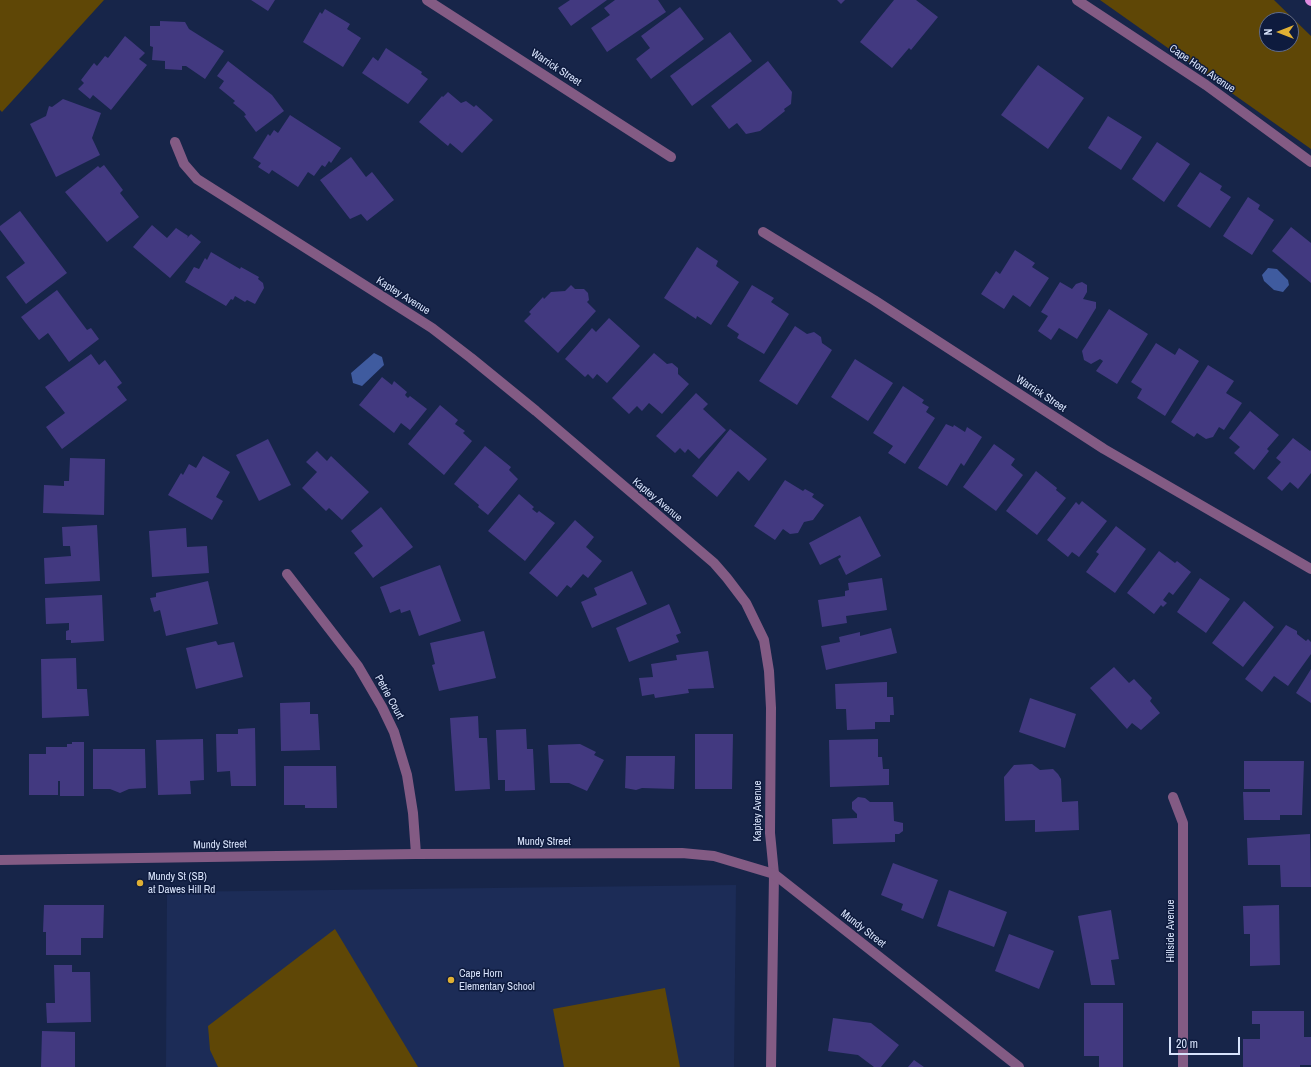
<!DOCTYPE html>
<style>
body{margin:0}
#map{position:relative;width:1311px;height:1067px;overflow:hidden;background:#172549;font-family:"Archivo Narrow",sans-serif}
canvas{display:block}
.north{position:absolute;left:1259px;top:12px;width:40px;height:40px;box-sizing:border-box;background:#0e1b3e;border:1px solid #5f6b8a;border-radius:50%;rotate:270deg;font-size:11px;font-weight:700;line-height:16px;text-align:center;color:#d8e3fb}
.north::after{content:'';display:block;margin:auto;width:14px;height:18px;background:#e0b034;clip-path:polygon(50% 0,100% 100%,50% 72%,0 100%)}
.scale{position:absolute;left:1169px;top:1037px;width:71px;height:18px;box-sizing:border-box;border:2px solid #d8e3fb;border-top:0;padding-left:5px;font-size:12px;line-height:14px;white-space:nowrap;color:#d8e3fb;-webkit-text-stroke:3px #0e1b3e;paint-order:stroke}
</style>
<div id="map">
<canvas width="1311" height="1067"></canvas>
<div class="north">N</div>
<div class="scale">20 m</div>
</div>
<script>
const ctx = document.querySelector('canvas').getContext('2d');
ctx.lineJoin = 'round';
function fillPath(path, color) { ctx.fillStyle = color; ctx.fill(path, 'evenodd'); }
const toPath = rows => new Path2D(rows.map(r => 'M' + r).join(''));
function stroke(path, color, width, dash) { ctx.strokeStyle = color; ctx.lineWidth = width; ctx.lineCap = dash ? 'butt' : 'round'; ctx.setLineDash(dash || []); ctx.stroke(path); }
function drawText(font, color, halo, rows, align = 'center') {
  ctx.font = font + ' "Archivo Narrow",sans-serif'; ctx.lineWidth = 3; ctx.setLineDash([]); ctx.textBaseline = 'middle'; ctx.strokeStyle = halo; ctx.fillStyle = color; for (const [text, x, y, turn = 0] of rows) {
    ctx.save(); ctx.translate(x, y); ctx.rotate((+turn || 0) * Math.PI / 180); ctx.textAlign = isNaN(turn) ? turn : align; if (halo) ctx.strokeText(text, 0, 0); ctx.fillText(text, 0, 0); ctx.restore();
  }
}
fillPath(toPath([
 [736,885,734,1067,166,1067,167,892]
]), '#1c2c57');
fillPath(toPath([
 [0,0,104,0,2,112,0,110],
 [1100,0,1274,0,1311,36,1311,149],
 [1267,20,1291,20,1291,44,1267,44],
 [335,929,418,1067,218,1067,210,1050,208,1026],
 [665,988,680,1067,564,1067,553,1009]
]), '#5f4706');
fillPath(toPath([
 [1268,268,1277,269,1288,280,1289,285,1283,292,1274,290,1264,281,1262,275],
 [374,353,382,357,384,365,362,386,353,383,351,373]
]), '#3f5b9f');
fillPath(toPath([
 [251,0,275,0,268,11],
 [570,0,607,0,571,26,558,8],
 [615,0,658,0,666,12,607,52,591,28,610,15,604,8],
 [837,0,845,0,841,4],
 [894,0,916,0,938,17,911,50,909,48,892,68,860,42],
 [680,7,704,39,651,79,636,59,650,48,641,36],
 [325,9,350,24,347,29,361,38,343,67,303,42,320,12,322,14],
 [160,21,185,22,189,29,224,51,205,79,186,66,182,66,182,70,165,69,165,61,152,60,153,47,150,46,150,26,160,26],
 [730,32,752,61,692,106,670,76],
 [125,36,145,53,139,59,147,65,111,110,93,95,90,99,78,89,84,83,81,80,94,63,97,66,105,56,108,58],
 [386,48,422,72,421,74,428,79,408,104,362,73,373,57,378,61],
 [228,61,272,95,284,111,256,132,244,116,246,115,244,112,233,103,235,101,219,88,224,81,217,76],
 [768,61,792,92,791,104,784,109,785,111,760,131,746,134,737,123,729,129,711,106],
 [1038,65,1084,98,1048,149,1001,115],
 [448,92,461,103,466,101,474,107,476,105,493,120,462,153,450,143,448,146,419,122,442,96,443,97],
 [63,99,101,113,92,138,100,155,56,177,30,124,46,116,49,106,52,107],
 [290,115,341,148,331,163,329,161,325,167,322,165,314,176,308,172,298,187,272,170,269,174,258,167,261,163,253,158,268,134,270,136,274,130,278,133],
 [1108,116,1142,137,1121,170,1088,148],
 [1157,142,1190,164,1164,202,1132,179],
 [351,157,366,177,372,172,394,200,367,221,361,214,350,219,320,180],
 [104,165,123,190,120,193,139,217,107,242,65,192,98,166,100,168],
 [1200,172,1222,186,1220,190,1231,197,1210,228,1177,206],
 [1248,197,1260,205,1258,209,1274,220,1252,255,1223,236],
 [20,211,67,273,26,304,6,277,25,263,0,230,0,226],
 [152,225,167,238,176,228,188,236,187,238,191,234,201,242,170,278,133,247],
 [1291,227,1311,243,1311,283,1272,251],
 [697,247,718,261,716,266,739,282,711,325,697,316,696,319,664,298],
 [1015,250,1035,263,1032,267,1049,278,1030,307,1013,295,1004,309,981,294,996,271,1000,274],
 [211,252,240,269,241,267,259,277,258,279,263,283,264,288,255,304,247,300,245,302,235,296,233,300,231,299,226,306,185,282,194,267,199,269,205,258,207,260],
 [1060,282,1072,289,1076,284,1082,282,1087,285,1087,292,1083,299,1096,302,1096,308,1077,339,1059,328,1051,340,1038,331,1048,316,1041,312],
 [571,285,575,289,584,289,588,293,589,300,587,302,596,311,558,353,524,321,531,314,529,312,543,297,544,299,551,292,565,291],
 [752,285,774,298,771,302,789,314,764,354,737,338,739,334,727,326],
 [57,290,87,330,91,328,99,339,69,362,48,333,39,340,21,317],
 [1109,309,1148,334,1117,384,1096,371,1103,361,1100,359,1091,364,1084,360,1082,351],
 [609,318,640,346,607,383,597,374,593,379,588,374,585,377,565,359,592,328,596,332],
 [795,326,807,334,814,332,821,337,822,343,832,350,797,405,759,381],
 [1156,343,1175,355,1179,348,1199,361,1165,416,1137,398,1142,389,1131,382],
 [654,353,667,364,672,363,678,368,678,374,689,384,662,414,649,403,642,411,637,406,629,414,612,398],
 [91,354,99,365,105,360,122,383,117,387,127,400,62,449,46,427,65,413,45,387],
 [855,359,893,383,868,421,831,397],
 [1208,365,1234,381,1226,393,1242,403,1224,430,1219,427,1213,437,1206,439,1197,433,1194,437,1171,422],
 [382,377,392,385,394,381,407,392,405,395,408,398,410,396,427,409,410,430,401,423,394,433,359,405],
 [903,386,924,400,922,403,929,407,926,412,935,418,905,464,888,453,893,446,873,433],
 [696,393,708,404,703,409,726,430,699,459,688,449,685,453,680,448,675,453,656,436],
 [440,405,458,420,455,424,465,431,463,433,472,441,444,475,408,444],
 [1250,411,1279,435,1267,449,1269,451,1254,470,1234,453,1240,447,1229,438],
 [946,424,953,427,954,425,965,432,967,427,982,437,964,466,961,463,947,486,918,468],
 [730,429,767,459,749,481,738,471,717,497,692,476],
 [1293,438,1310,451,1311,450,1311,473,1298,489,1290,482,1282,491,1267,478,1281,462,1276,458],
 [268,439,291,485,259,501,236,455],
 [994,444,1015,459,1011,465,1023,475,996,511,963,487],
 [485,446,511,467,509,470,518,479,488,515,478,507,479,505,454,484],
 [317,451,327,461,331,456,369,492,342,520,329,508,326,511,302,488,317,472,306,462],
 [203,456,230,472,216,497,223,501,212,520,168,495,181,473,183,475,189,464,196,468],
 [70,458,105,459,104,515,43,513,44,485,64,486,64,481,69,481],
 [1036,471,1057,488,1056,490,1066,498,1037,535,1006,511],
 [785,480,803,491,805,489,814,494,812,497,824,505,813,520,804,522,798,533,790,534,783,529,775,540,754,526],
 [519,494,534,507,532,509,537,513,539,511,555,523,525,561,488,531],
 [1082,501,1107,521,1079,557,1072,552,1068,557,1047,540,1076,502,1079,505],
 [381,507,413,547,373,578,354,553,363,546,351,531],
 [860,516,881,556,846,575,838,559,841,557,840,555,820,565,809,543],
 [575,520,594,537,586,547,602,561,588,578,583,574,571,588,567,585,557,597,529,573],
 [97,525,100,581,45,584,44,558,71,556,70,546,63,546,62,527],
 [1116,526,1146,549,1115,593,1086,572,1099,554,1096,552],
 [186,528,187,547,207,546,209,573,152,577,149,531],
 [1159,551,1175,563,1177,561,1191,572,1173,595,1169,592,1163,600,1167,603,1163,607,1161,605,1154,614,1127,593],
 [440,565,461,621,419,636,410,610,401,613,400,609,390,613,380,587],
 [632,571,647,604,592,628,581,602,597,595,594,588],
 [882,578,887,610,846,616,847,623,822,627,818,600,845,596,845,591,849,590,848,583],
 [1200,578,1230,599,1206,633,1177,612],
 [208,581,218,624,166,636,160,610,154,612,150,598,156,597,156,593],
 [102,595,104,641,71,643,71,640,66,640,66,631,69,630,69,623,46,624,45,598],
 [1244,601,1274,627,1243,667,1212,643],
 [669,604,681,633,676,635,679,642,629,662,616,628],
 [1286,625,1297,631,1297,634,1306,641,1308,639,1311,642,1311,654,1288,686,1274,676,1262,692,1245,679],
 [891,628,897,653,826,670,821,646,840,642,839,637,860,632,860,636],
 [484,631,496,678,439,691,432,665,435,664,430,643],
 [216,641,218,645,234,642,243,677,196,689,186,648],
 [708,651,714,688,688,689,689,693,655,698,654,694,642,696,639,678,653,677,651,664,677,660,676,655],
 [76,658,77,689,87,689,89,716,42,718,41,659],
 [1114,667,1129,683,1134,679,1152,698,1150,701,1160,713,1141,730,1132,723,1127,729,1090,688],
 [1311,669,1311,703,1296,693],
 [887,682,887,697,893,697,894,715,890,715,890,722,875,722,875,729,847,730,846,709,836,709,835,684],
 [1030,698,1076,714,1065,748,1019,732],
 [310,702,310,714,318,714,320,750,281,751,280,703],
 [478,716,479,738,487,738,490,789,455,791,450,718],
 [255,728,256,786,231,786,230,771,217,772,216,734,238,734,238,729],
 [526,729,527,749,533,749,535,790,505,791,505,780,498,780,496,730],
 [695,734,733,734,732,789,695,789],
 [203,739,204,780,190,781,191,794,158,795,156,740],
 [878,739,878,757,882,757,883,769,889,769,889,785,830,787,829,740],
 [72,742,84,742,84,796,60,796,60,781,58,781,58,795,29,795,29,754,46,754,46,747,67,747,67,744,72,744],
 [580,744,596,752,594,755,604,760,587,791,569,783,550,783,548,745],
 [93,749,145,749,146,788,129,789,120,793,110,789,93,789],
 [626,756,675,756,674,789,642,788,636,790,625,788],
 [1244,761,1304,761,1302,815,1280,815,1280,820,1244,820,1243,792,1270,792,1270,789,1244,789],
 [1032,764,1040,770,1053,769,1058,774,1061,779,1062,802,1078,801,1079,830,1035,832,1035,820,1005,821,1004,777,1014,765],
 [284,766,336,766,337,808,305,808,305,805,284,805],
 [858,797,865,798,870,802,893,802,894,821,903,823,903,831,899,834,895,834,895,842,833,844,832,819,857,818,857,814,852,809,852,802],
 [1310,834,1311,887,1281,887,1280,865,1248,865,1247,838],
 [893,863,938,880,923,919,901,910,903,904,881,895],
 [949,890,1007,912,994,947,937,926],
 [44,905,104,905,103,938,81,938,81,955,46,955,46,932,43,932],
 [1279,905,1280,965,1250,966,1250,934,1244,934,1243,906],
 [1111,910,1119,959,1111,960,1115,985,1091,985,1078,916],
 [1009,934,1054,951,1039,989,995,971],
 [54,965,72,965,72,972,90,972,91,1022,47,1023,46,1003,55,1003],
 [1084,1003,1123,1003,1123,1067,1099,1067,1099,1056,1084,1056],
 [1252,1011,1304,1011,1304,1037,1311,1037,1311,1065,1300,1065,1300,1067,1243,1067,1243,1039,1260,1039,1260,1024,1252,1024],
 [833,1018,871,1023,899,1045,881,1067,874,1067,858,1055,828,1051],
 [42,1031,75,1032,75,1067,41,1067],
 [914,1060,924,1067,908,1067]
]), '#423980');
stroke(toPath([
 [427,0,671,157],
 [175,142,184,164,197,179,432,328,471,358,536,411,714,563,727,578,746,603,764,640,769,671,771,708,770,833,774,874,771,1067],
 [763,232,874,300,1104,449,1311,569],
 [287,574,358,666,382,707,394,732,407,775,413,813,416,854],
 [1173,797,1183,823,1183,1067]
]), '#835b84', 10);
stroke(toPath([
 [1077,0,1206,85,1311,162],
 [0,860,416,854,682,853,714,856,774,874,1019,1067]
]), '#835b84', 10);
stroke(toPath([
 [1310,0,1311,1]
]), '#df8ce1', 10);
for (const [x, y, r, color] of [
 [140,883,4,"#e0b034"],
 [451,980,4,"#e0b034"]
]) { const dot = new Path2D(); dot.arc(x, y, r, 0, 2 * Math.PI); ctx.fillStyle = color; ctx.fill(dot); stroke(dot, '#0e1b3e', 1.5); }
drawText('11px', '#d8e3fb', '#0e1b3e', [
 ["Warrick Street",556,68,33],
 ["Cape Horn Avenue",1202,69,34],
 ["Kaptey Avenue",403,296,32],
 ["Warrick Street",1041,394,33],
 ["Kaptey Avenue",657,500,40],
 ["Petrie Court",389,697,61],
 ["Kaptey Avenue",758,811,-90],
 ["Mundy Street",544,842],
 ["Mundy Street",220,845,-1],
 ["Mundy Street",863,929,38],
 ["Hillside Avenue",1171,931,-90]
]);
drawText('11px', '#d8e3fb', '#0e1b3e', [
 ["Mundy St (SB)",148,877],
 ["at Dawes Hill Rd",148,890],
 ["Cape Horn",459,974],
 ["Elementary School",459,987]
], 'left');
</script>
